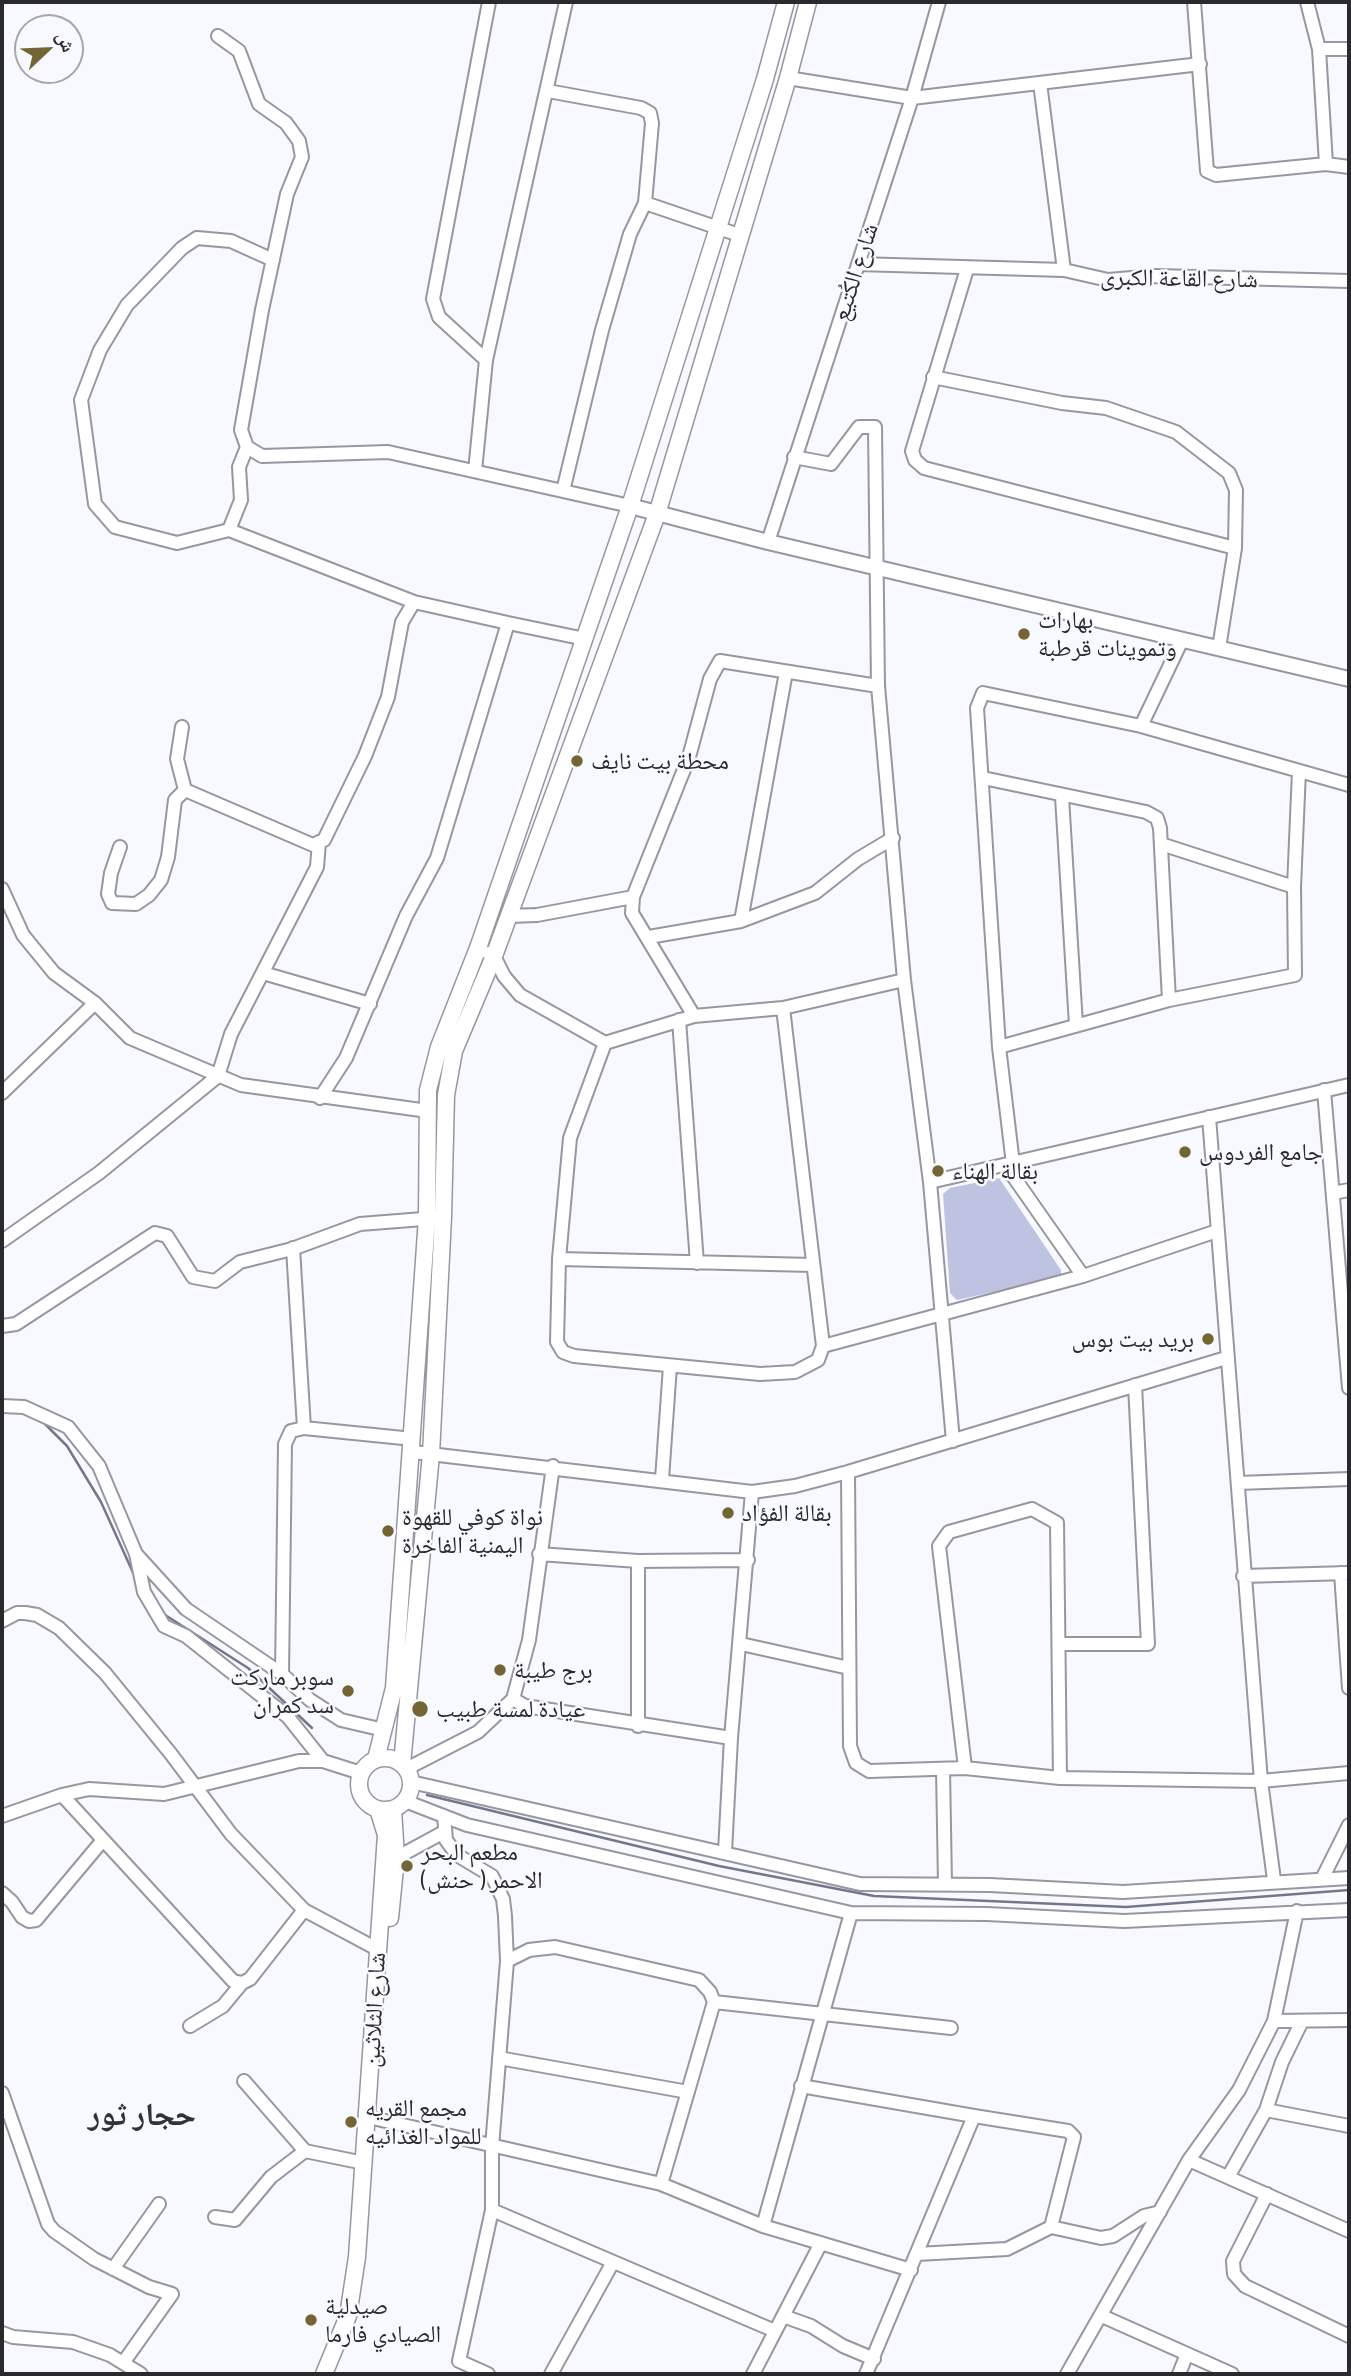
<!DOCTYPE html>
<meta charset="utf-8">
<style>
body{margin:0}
#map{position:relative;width:1351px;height:2376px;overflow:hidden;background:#f8f9ff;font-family:Barlow,"Noto Naskh Arabic",sans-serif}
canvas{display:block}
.frame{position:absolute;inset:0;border:4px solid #2a2a2e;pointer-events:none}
.north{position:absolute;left:14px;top:14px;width:70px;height:70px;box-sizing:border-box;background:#f8f9ff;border:2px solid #a6a6ab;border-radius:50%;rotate:67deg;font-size:19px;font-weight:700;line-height:28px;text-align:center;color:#2a2a2e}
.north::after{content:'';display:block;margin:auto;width:24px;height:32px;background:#726734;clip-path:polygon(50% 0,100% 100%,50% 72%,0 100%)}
</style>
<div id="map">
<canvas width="1351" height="2376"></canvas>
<div class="frame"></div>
<div class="north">ش</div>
</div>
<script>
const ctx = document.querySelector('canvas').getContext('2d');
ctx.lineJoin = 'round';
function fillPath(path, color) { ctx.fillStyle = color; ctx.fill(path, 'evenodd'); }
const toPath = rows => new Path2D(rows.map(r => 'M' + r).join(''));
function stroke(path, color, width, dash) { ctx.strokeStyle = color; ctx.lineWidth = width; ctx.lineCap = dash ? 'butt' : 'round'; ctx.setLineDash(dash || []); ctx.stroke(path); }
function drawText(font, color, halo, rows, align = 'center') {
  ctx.font = font + ' Barlow,"Noto Naskh Arabic",sans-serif'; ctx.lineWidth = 5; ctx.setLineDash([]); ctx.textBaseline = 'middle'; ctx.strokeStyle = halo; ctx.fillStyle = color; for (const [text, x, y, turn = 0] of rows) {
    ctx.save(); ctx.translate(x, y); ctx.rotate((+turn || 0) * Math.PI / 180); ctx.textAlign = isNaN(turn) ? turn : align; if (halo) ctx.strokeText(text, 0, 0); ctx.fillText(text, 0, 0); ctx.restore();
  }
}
fillPath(toPath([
 [999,1178,1061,1270,1061,1277,957,1300,950,1293,943,1194,950,1188]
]), '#bec3e1');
stroke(toPath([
 [43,1422,67,1446,101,1502,135,1577],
 [162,1613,248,1668,312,1728],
 [427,1795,719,1866,874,1896,1126,1907,1349,1890]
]), '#74778c', 2.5);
const minor = toPath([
 [1194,2,1207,171,1216,175,1326,164,1349,167],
 [1307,2,1319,49,1326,164],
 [218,36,239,51,259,104,286,123,299,141,302,157,287,194,262,310,241,430,247,447,262,456,388,452,630,506],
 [1319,49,1349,49],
 [788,78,912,98,1200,64],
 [1040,83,1064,270],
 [548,91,641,108,650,113,652,123,645,203,739,235],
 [273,260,231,241,197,238,182,248,127,305,100,350,81,400,95,504,115,527,177,543,229,530,414,602],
 [858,264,1064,270,1108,280,1156,276,1349,281],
 [967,269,912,451,915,460,924,468,1235,548],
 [486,360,439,317,433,299,489,2],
 [933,377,1062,403,1106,408,1176,432,1229,473,1236,490,1235,548,1219,648],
 [794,457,831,464,859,427,875,427,878,686,904,980,930,1182,953,1441],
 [475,471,486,360,566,2],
 [563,491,602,330,630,234,645,203],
 [229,530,241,500,239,467,247,447],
 [768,542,912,98,939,2],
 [1141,726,1182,640],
 [182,727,177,759,185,790,313,845,324,840,365,756,388,697,402,622,414,602,508,623],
 [983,778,1146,812,1157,818,1160,828,1169,1000],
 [1062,797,1076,1025],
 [1161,844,1294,887],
 [120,847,111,873,108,894,112,903,136,904,149,895,161,880,168,857,175,800,185,790],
 [2,889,23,935,54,973,95,1003,130,1038,241,1085,428,1111],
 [508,916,537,915,633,897],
 [741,921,786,672],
 [649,937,741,921,815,893,858,859,893,838],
 [488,953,494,956,504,976,520,995,605,1043,570,1138,559,1259,557,1342,563,1352,574,1356,760,1374,795,1372,818,1360,823,1346,783,1008],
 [263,973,370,1004],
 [694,1016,632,913,633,897,689,757,710,679,720,661,878,686],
 [679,1020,697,1263],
 [605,1043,694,1016,783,1008,904,980],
 [999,1047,1169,1000,1295,975,1294,887,1299,771],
 [1324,1090,1349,1388],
 [2,1093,95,1003],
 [320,1098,346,1058,406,916,437,858,508,623,585,639],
 [1209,1117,1261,1781,1274,1880],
 [1013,1164,999,1047,977,708,983,693,1141,726,1349,785],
 [1006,1166,1083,1276],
 [930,1182,1349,1085],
 [1333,1193,1349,1190],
 [2,1241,99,1173,218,1076,231,1034,317,867,319,842],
 [293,1248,304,1428],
 [559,1259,813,1265],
 [2,1326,16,1324,155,1233,167,1236,193,1277,215,1281,240,1262,292,1249,360,1224,436,1218],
 [823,1346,1083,1276,1217,1231],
 [2,1406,24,1407,68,1427,99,1466,136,1554,144,1592,164,1626,186,1636,288,1717,323,1761],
 [413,1452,752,1492,795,1486,848,1472,1226,1358],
 [848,1472,850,1746,856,1763,869,1771,965,1768,1060,1778,1261,1781,1349,1773],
 [662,1479,670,1366],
 [1238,1483,1349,1479],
 [136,1554,186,1609,282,1674,310,1700,341,1720,384,1730],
 [539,1554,638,1561,748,1560],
 [1341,1573,1349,1688],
 [1243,1576,1348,1573],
 [2,1621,17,1613,25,1613,37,1615,59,1628,105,1673,171,1754,231,1834,304,1910],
 [741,1644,849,1668],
 [1061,1644,1148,1644,1135,1385],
 [282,1674,285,1444,291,1431,304,1428,413,1439],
 [513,1699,525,1706,731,1738],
 [638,1726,638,1561],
 [965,1768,939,1546,949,1532,1032,1509,1057,1523,1060,1778],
 [406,1769,478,1732,513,1699,529,1640,553,1466],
 [943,1769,945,1884],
 [411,1782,860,1884,990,1885,1123,1892,1349,1878],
 [62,1795,233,1981,242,1983,250,1979,304,1910,377,1949],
 [405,1801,467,1825,851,1913,987,1914,1124,1921,1349,1910],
 [2,1816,62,1795,89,1789,164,1794,299,1761,323,1761,361,1773],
 [444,1816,446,1840,457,1855,492,1876,503,1899,505,1916,507,1961,492,2147,492,2210,459,2361,488,2374],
 [725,1852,731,1738,752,1492],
 [396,1858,444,1832],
 [1322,1879,1349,1825],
 [2,1893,12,1902,22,1917,29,1921,36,1920,103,1840],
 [507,1961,529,1950,555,1947,699,1980,710,1992,714,2002,661,2184],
 [714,2002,951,2028],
 [1274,2021,1349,2020],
 [190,2026,223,2006,242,1983],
 [499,2058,688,2092],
 [244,2081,305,2151,364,2163],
 [801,2086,974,2116,866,2374],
 [2,2093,48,2224,54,2231,94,2259,149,2287,172,2294,123,2363],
 [1266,2110,1349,2126],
 [974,2116,1068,2131,1074,2137,1051,2227],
 [368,2117,661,2184,763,2226,911,2270],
 [1189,2160,1349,2231],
 [1228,2177,1266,2110,1282,2062,1302,2021],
 [1267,2194,1233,2261,1234,2274,1245,2286,1349,2336],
 [492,2210,775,2331],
 [215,2217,235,2220,271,2177,305,2151],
 [763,2226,851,1913],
 [917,2254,1007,2249,1051,2227,1101,2238,1113,2236,1144,2216,1160,2212],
 [113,2269,159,2204],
 [783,2316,811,2326,843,2346,874,2359],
 [1102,2316,1232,2374],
 [2,2333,13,2337,73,2342,110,2355,141,2374],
 [551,2374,613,2262],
 [753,2374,821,2243],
 [1067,2374,1189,2160,1239,2090,1274,2021,1297,1911],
 [1179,2374,1187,2354]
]);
const tertiary = toPath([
 [630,506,768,542,1349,679]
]);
const secondary = toPath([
 '359 1784a26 26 0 1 1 52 0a26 26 0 1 1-52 0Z',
 [376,1759,394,1688,427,1218,428,1090,439,1047,478,948,630,506,765,79,786,2],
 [402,1764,431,1454,443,1217,446,1095,454,1051,494,956,657,514,788,78,808,2],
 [390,1918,396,1858,393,1809],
 [324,2374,348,2316,357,2257,386,1835,378,1809]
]);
stroke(minor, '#9697a0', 16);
stroke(tertiary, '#9697a0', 18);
stroke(secondary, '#9697a0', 19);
stroke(minor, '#fff', 12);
stroke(tertiary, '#fff', 14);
stroke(secondary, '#fff', 16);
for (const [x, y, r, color] of [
 [1024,634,7,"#726734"],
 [577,761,7,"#726734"],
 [1185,1152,7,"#726734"],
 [938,1171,7,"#726734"],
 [1208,1339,7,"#726734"],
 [728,1513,7,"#726734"],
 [388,1531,7,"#726734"],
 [500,1670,7,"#726734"],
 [348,1691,7,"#726734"],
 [420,1709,9,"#726734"],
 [407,1866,7,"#726734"],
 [351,2122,7,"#726734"],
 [311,2320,7,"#726734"]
]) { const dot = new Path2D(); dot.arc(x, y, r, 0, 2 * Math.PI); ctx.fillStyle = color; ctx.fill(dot); stroke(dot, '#f8f9ff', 2.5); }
drawText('24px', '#2a2a2e', '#f8f9ff', [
 ["شارع الكُتيع",855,272,-72],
 ["شارع القاعة الكبرى",1179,278,1],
 ["شارع الثلاثين",374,2010,-87]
]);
drawText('24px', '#2a2a2e', '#f8f9ff', [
 ["بهارات",1038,620],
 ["وتموينات قرطبة",1038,648],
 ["محطة بيت نايف",591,761],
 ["جامع الفردوس",1199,1152],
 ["بقالة الهناء",952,1171],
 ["بريد بيت بوس",1194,1339,"right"],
 ["بقالة الفؤاد",742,1513],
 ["نواة كوفي للقهوة",402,1517],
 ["اليمنية الفاخرة",402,1545],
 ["برج طيبة",514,1670],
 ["سوبر ماركت",334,1677,"right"],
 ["سد كمران",334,1705,"right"],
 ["عيادة لمسة طبيب",436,1709],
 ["مطعم البحر",421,1852],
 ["الاحمر ( حنش)",421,1880],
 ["مجمع القريه",365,2108],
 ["للمواد الغذائيه",365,2136],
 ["صيدلية",325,2306],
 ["الصيادي فارما",325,2334]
], 'left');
drawText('bold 32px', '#32333a', '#f8f9ff', [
 ["حجار ثور",142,2114]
]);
</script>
